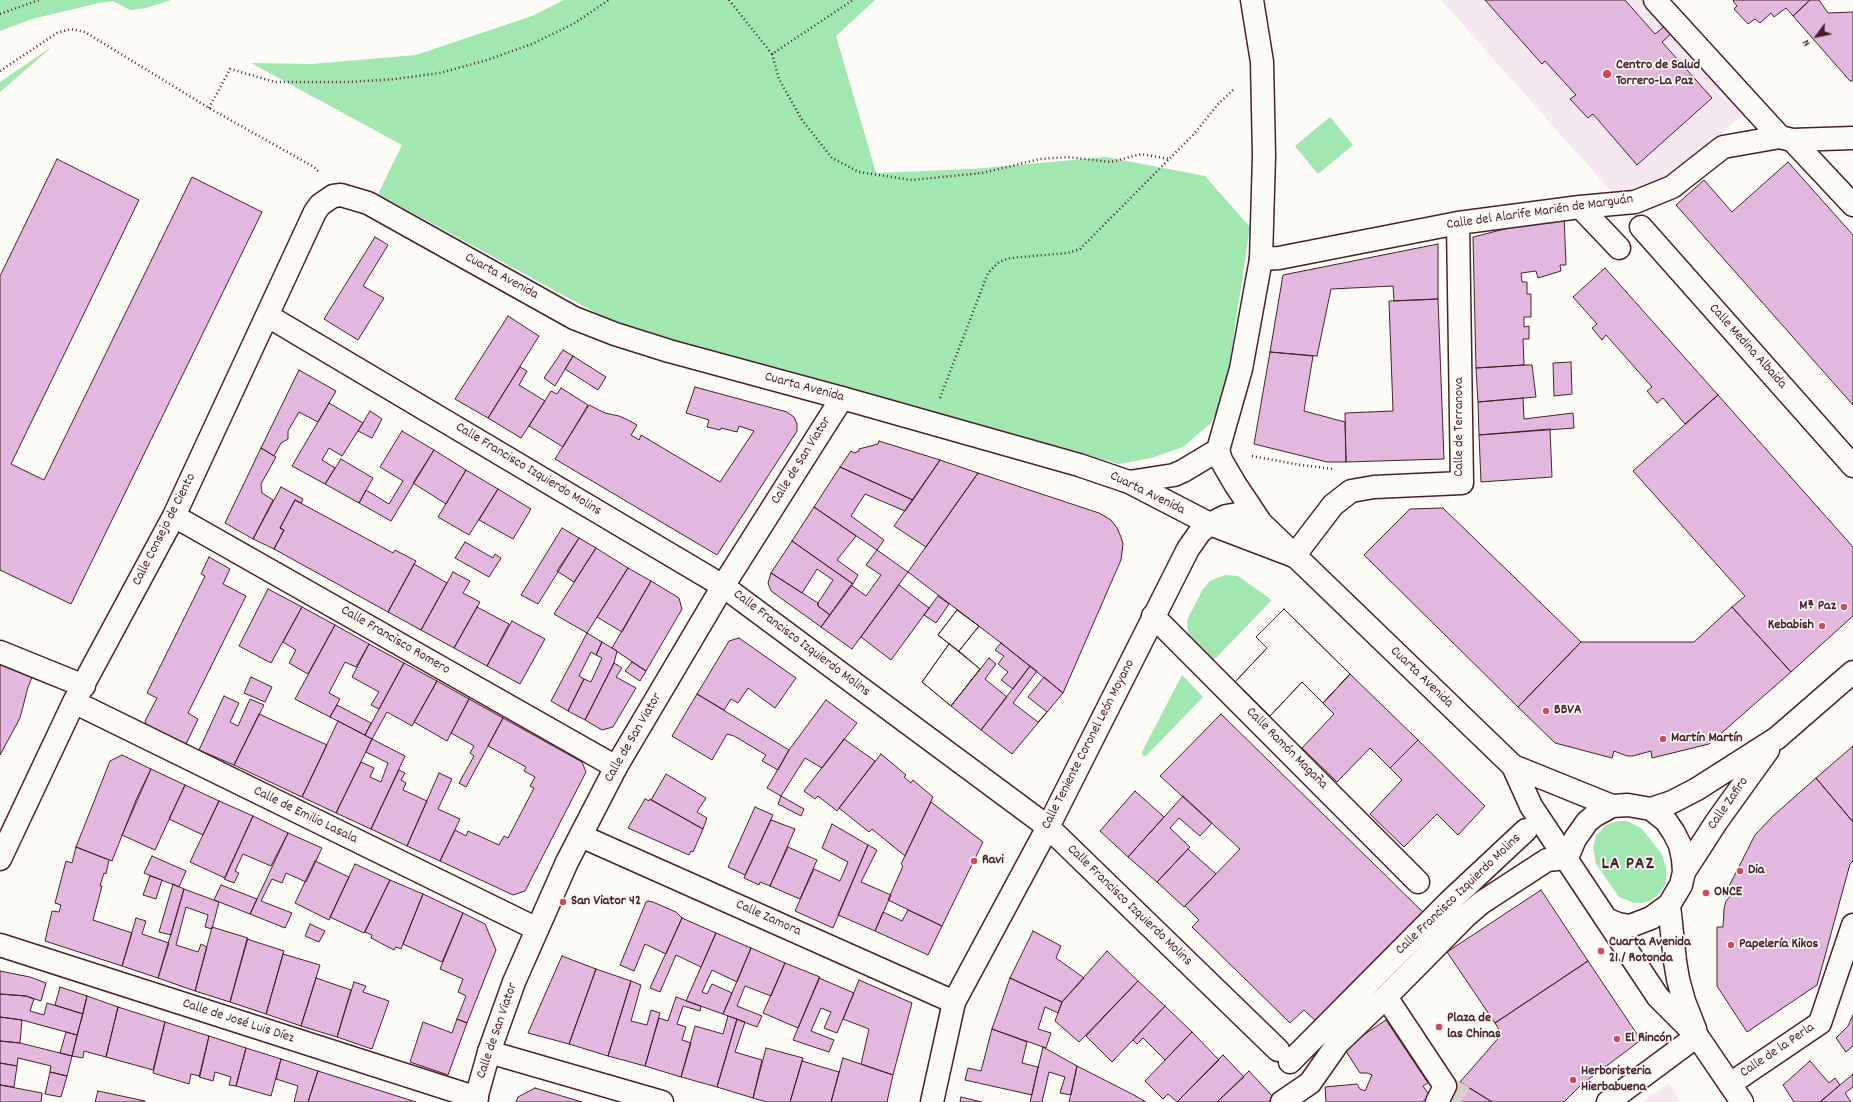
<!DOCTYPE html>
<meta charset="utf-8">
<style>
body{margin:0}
#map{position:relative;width:1853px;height:1102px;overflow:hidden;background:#fdfcf7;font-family:Dekko,sans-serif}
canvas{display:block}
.north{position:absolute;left:1797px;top:16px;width:40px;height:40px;-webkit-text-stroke:3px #fdfcf7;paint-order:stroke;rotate:237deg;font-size:11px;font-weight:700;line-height:16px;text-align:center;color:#4a1f2b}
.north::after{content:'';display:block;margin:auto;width:14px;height:18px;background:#4a1f2b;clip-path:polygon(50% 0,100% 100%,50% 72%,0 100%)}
</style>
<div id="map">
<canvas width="1853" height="1102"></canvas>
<div class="north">N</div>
</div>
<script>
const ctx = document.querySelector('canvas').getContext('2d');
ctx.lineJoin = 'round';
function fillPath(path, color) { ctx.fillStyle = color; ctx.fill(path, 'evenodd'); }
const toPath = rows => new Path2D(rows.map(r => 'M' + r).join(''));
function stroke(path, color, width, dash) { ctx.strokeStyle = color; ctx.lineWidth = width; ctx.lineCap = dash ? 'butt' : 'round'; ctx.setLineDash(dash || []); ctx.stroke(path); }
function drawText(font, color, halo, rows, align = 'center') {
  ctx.font = font + ' Dekko,sans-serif'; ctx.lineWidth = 3.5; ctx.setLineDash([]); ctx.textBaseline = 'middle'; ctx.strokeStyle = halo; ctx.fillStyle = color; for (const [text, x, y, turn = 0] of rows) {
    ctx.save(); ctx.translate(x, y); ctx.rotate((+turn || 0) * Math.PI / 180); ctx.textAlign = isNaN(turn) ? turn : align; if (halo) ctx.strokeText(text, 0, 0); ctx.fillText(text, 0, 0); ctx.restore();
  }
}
fillPath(toPath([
 [1441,0,1642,0,1744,114,1653,193,1617,198],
 [1669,1083,1681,1102,1642,1102]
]), '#f5e8f0');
fillPath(toPath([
 [0,0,171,0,146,8,130,10,113,1,99,3,32,19,0,31],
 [564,0,875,0,836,36,876,173,973,169,1106,157,1205,176,1250,227,1225,394,1211,423,1183,447,1151,458,1119,464,618,325,378,194,402,145,251,63,312,64,416,55,532,16],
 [53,46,0,92,0,82],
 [1330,117,1353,145,1318,174,1295,146],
 [1225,575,1238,576,1272,600,1213,661,1192,640,1188,633,1187,620,1203,589,1210,581],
 [1182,675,1203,697,1146,756,1143,756,1142,752],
 [1617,821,1627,821,1641,828,1662,854,1666,869,1666,883,1660,893,1651,900,1642,903,1634,903,1619,897,1596,864,1593,847,1596,836,1606,825]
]), '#a2e6b2');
const building = toPath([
 [1485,0,1625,0,1655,34,1665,26,1672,33,1662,42,1712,98,1637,165,1593,114,1588,118,1570,99,1576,95,1545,61,1542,64,1485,0],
 [1734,0,1810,0,1793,16,1786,8,1774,17,1771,13,1760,23,1755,19,1748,24,1734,9,1737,6,1733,1,1734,0],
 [1810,0,1819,0,1828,13,1853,12,1853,81,1850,81,1793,16,1810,0],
 [57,159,139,200,11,464,44,480,192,177,262,212,71,604,0,570,0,276,57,159],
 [1788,162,1853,235,1853,405,1676,205,1704,180,1732,212,1788,162],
 [1564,214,1566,265,1560,265,1561,271,1538,278,1536,271,1521,273,1522,282,1527,282,1527,294,1531,294,1531,317,1524,317,1524,327,1529,326,1529,339,1523,339,1524,365,1476,368,1473,237,1564,214],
 [375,237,388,245,363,286,384,298,358,340,324,319,375,237],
 [1438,244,1438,299,1394,301,1393,286,1331,289,1317,356,1270,352,1283,275,1438,244],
 [1605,268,1718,395,1685,424,1663,398,1657,403,1647,391,1652,387,1606,335,1602,340,1592,328,1597,324,1573,297,1605,268],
 [1438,299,1444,459,1346,462,1345,413,1393,411,1389,301,1438,299],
 [508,316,539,336,488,418,455,399,508,316],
 [563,350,573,356,555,386,544,378,563,350],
 [1270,352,1313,356,1304,411,1345,422,1346,462,1327,462,1254,444,1270,352],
 [573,356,606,377,598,390,565,369,573,356],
 [1571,362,1572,394,1554,396,1553,363,1571,362],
 [1524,365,1532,365,1536,397,1478,402,1476,368,1524,365],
 [520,367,527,371,519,385,545,401,521,438,488,418,520,367],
 [299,370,336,391,318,422,299,412,288,431,288,439,281,443,274,456,261,448,299,370],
 [695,387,787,412,794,417,797,424,797,431,717,555,555,459,589,405,605,413,619,416,628,420,637,425,631,435,639,440,641,435,720,482,754,431,739,426,737,432,721,428,720,430,707,427,709,420,686,413,695,387],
 [561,388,588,405,563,447,529,426,551,391,557,394,561,388],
 [1718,395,1853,547,1853,616,1791,672,1732,607,1745,596,1633,471,1718,395],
 [1523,398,1524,419,1573,413,1574,428,1479,435,1478,402,1523,398],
 [329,403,363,423,342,456,329,448,322,460,335,468,325,484,292,466,329,403],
 [370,411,382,419,372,438,358,431,370,411],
 [1550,429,1552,477,1481,482,1479,435,1550,429],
 [402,431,434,450,391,521,359,503,366,490,389,504,403,481,380,467,402,431],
 [879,441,940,460,913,500,840,467,851,451,854,453,859,451,859,449,878,444,879,441],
 [261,448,276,457,261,484,262,493,273,500,253,539,225,523,261,448],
 [434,450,466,470,446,504,413,483,434,450],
 [341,459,373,478,359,503,325,484,341,459],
 [940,460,978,473,926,547,894,526,940,460],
 [840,467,913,500,905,511,865,494,851,516,884,540,877,550,814,507,840,467],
 [466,470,498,489,469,535,438,517,466,470],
 [978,473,1099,513,1111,520,1117,528,1121,537,1123,544,1121,560,1063,693,1001,643,908,572,978,473],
 [281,487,303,499,301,503,295,500,280,528,284,530,274,549,253,539,281,487],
 [498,489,531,509,513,539,479,520,498,489],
 [295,500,393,553,395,550,416,561,388,612,274,549,284,530,280,528,295,500],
 [814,507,856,536,837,560,858,575,853,584,792,541,814,507],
 [1443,508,1581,642,1518,707,1364,555,1410,509,1443,508],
 [562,528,579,538,538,604,521,595,562,528],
 [579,538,596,548,574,582,557,571,579,538],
 [792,541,853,584,830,615,818,606,818,603,833,580,817,569,802,593,771,573,792,541],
 [465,542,493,558,495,554,501,558,489,577,455,558,465,542],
 [596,548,628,568,587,633,554,614,596,548],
 [877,550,908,572,852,649,821,627,851,585,866,596,881,575,866,565,877,550],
 [209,557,230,569,223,584,246,596,188,713,198,719,186,744,147,726,145,721,157,698,147,693,205,576,201,574,209,557],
 [414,564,447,583,421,630,388,612,414,564],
 [628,568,651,581,622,632,597,617,628,568],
 [453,572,470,581,463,593,480,602,454,648,421,630,453,572],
 [771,573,818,603,818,606,830,615,821,627,771,591,768,583,771,573],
 [651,581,679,598,682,609,646,671,612,648,651,581],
 [899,585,929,608,891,660,861,637,899,585],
 [268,589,302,607,271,663,239,646,268,589],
 [938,596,949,604,936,623,924,615,938,596],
 [302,607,335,625,308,674,289,663,296,650,283,642,302,607],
 [477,607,509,624,487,666,454,648,477,607],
 [1732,607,1791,672,1709,744,1652,758,1651,751,1633,756,1627,756,1614,751,1612,758,1555,743,1518,707,1581,642,1694,642,1732,607],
 [1284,609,1350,674,1323,703,1302,682,1270,716,1235,682,1267,648,1256,637,1284,609],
 [1284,609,1350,674,1323,703,1302,682,1270,716,1235,682,1267,648,1256,637,1284,609],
 [957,610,979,626,959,651,980,669,951,706,922,682,949,644,938,635,957,610],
 [957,610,979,626,959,651,938,635,957,610],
 [512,621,545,639,520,684,487,666,512,621],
 [335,625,369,644,356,667,345,662,329,693,340,699,330,717,295,699,335,625],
 [587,633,602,642,596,655,591,652,579,676,584,679,568,711,551,701,587,633],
 [739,638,796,678,775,708,748,688,738,703,731,699,724,710,697,694,729,641,739,638],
 [602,642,617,651,614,663,585,720,568,711,584,679,591,682,602,658,596,655,602,642],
 [1001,643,1030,666,1013,689,1001,680,1008,672,998,664,1004,656,995,650,1001,643],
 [369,644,404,663,379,709,371,705,379,692,352,677,369,644],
 [949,644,980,669,951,706,922,682,949,644],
 [989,658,996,664,985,679,1007,697,981,730,951,706,989,658],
 [0,660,34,673,28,687,20,718,0,755,0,660],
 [632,662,646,671,640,681,625,671,632,662],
 [404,663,437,681,412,726,387,712,372,739,365,735,404,663],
 [614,663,622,668,616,677,636,688,613,727,602,730,585,720,614,663],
 [1030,666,1037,671,1013,703,1017,706,1038,722,1047,712,1028,697,1044,677,1063,693,1012,754,981,730,1030,666],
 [1350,674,1418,740,1390,768,1370,748,1337,782,1302,748,1334,714,1323,703,1350,674],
 [251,677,272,687,265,702,244,693,251,677],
 [437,681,469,699,447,741,414,722,437,681],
 [697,694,789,750,778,770,762,761,766,755,734,736,727,734,712,760,672,736,697,694],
 [224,696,239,703,230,722,238,726,250,699,264,705,234,765,199,750,224,696],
 [469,699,503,718,466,787,459,783,474,756,470,753,474,746,451,733,469,699],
 [826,700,857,723,822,768,805,758,781,796,767,788,789,750,826,700],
 [337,705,371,723,365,735,330,717,337,705],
 [259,714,327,745,302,797,234,765,259,714],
 [1221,714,1427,916,1320,1025,1304,1010,1290,1023,1192,927,1199,920,1185,906,1240,849,1160,776,1221,714],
 [503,718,582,762,586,772,525,891,513,895,440,861,455,830,466,836,468,831,499,845,504,836,508,838,534,788,530,786,535,777,524,771,526,767,488,746,503,718],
 [338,721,372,739,336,813,302,797,338,721],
 [372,739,405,756,371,829,336,813,361,762,374,768,370,777,381,782,388,763,366,752,372,739],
 [844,739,875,761,837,811,818,796,815,799,804,791,844,739],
 [1418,740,1485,806,1458,835,1437,814,1404,847,1370,814,1402,780,1390,768,1418,740],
 [1853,746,1853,822,1816,778,1853,746],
 [881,754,906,775,904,777,911,783,913,780,933,797,905,856,872,829,869,832,839,808,881,754],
 [122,755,151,769,136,800,112,861,76,847,110,761,122,755],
 [151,769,185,785,155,850,122,835,151,769],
 [399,770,405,773,401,780,406,783,403,790,427,801,407,846,371,829,399,770],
 [439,773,452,779,438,809,460,819,440,861,407,846,439,773],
 [666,774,706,798,697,812,707,818,703,829,651,800,666,774],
 [1816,778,1853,822,1853,861,1850,864,1817,985,1747,1032,1717,986,1717,927,1723,927,1724,909,1726,901,1733,893,1727,890,1755,835,1773,816,1816,778],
 [185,785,219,801,203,835,169,819,185,785],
 [1135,791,1164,817,1128,857,1100,831,1135,791],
 [781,796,804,809,801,816,778,804,781,796],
 [1183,796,1212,823,1200,836,1179,818,1170,828,1190,847,1157,882,1128,857,1183,796],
 [645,799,649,801,650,799,703,829,693,852,691,851,689,855,628,828,645,799],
 [219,801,253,816,225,878,190,862,219,801],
 [931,802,983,842,942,926,888,900,903,866,901,864,931,802],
 [755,807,773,815,745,875,728,867,755,807],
 [253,816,288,833,271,866,243,854,235,871,239,873,234,883,224,879,253,816],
 [771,820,795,829,770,886,760,882,759,885,744,878,771,820],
 [832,824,868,845,833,928,795,911,814,869,840,881,848,862,822,848,832,824],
 [288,833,322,848,306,882,286,873,282,883,272,879,261,901,292,913,285,928,250,914,288,833],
 [868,845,877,850,861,882,891,895,875,931,838,915,868,845],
 [76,847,109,860,106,874,104,873,100,886,102,886,93,920,132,933,122,966,45,941,52,911,59,912,61,905,55,903,66,861,72,863,76,847],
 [788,847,817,860,800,899,770,886,788,847],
 [1188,849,1216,874,1184,907,1157,882,1188,849],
 [152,856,186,871,179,887,144,873,152,856],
 [315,861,349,877,329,920,295,903,315,861],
 [355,864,390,880,364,933,330,917,355,864],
 [150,876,162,880,156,899,143,895,150,876],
 [390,880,423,894,401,949,396,947,394,950,371,938,372,935,365,932,390,880],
 [173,884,184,889,171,935,159,932,173,884],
 [221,885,257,899,250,914,214,900,221,885],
 [184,889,219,902,212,929,205,927,208,915,186,907,176,945,198,952,201,944,207,947,195,991,158,978,184,889],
 [1541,890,1588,961,1495,1023,1447,952,1541,890],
 [423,894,463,913,442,962,403,944,423,894],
 [648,901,653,902,676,912,682,918,666,954,645,944,634,971,620,965,646,902,648,901],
 [908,910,942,926,928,955,875,931,883,912,902,921,908,910],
 [463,913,485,924,496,950,467,1023,457,1019,466,996,458,992,463,979,440,969,463,913],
 [136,918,146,921,142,934,169,943,158,978,122,966,136,918],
 [682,918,716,933,701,967,676,955,660,992,650,988,682,918],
 [310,924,325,931,319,942,305,936,310,924],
 [212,927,248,938,230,1002,195,991,212,927],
 [1033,931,1061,946,1056,958,1084,978,1062,1002,1010,978,1033,931],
 [716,933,751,948,737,982,712,970,702,992,707,994,712,984,732,993,723,1014,686,1001,716,933],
 [247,939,284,951,266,1014,230,1002,247,939],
 [751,948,785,963,771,996,745,986,737,1006,762,1016,757,1027,723,1014,751,948],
 [1107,951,1138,981,1079,1042,1055,1021,1062,1002,1107,951],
 [283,954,320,965,301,1026,266,1014,283,954],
 [562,956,596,969,569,1044,528,1033,562,956],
 [1588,961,1641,1040,1581,1085,1564,1102,1492,1102,1460,1082,1502,1034,1495,1023,1588,961],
 [785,963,820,977,798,1028,763,1013,785,963],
 [596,969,631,981,608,1056,569,1044,596,969],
 [0,971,30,977,46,983,41,1001,26,996,0,994,0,971],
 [316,978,351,990,337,1037,301,1026,316,978],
 [819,978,854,993,837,1033,824,1028,831,1012,821,1008,811,1031,834,1040,829,1052,793,1040,819,978],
 [1010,978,1062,1002,1058,1013,1045,1007,1038,1029,1051,1033,1046,1048,992,1029,1010,978],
 [859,980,912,1003,893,1075,861,1064,869,1029,843,1019,859,980],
 [631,981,641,985,631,1021,647,1025,651,1010,660,1013,645,1066,608,1056,631,981],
 [1138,981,1165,1006,1112,1062,1086,1036,1138,981],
 [354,982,366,986,363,992,389,1001,372,1049,337,1037,354,982],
 [60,987,87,996,83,1014,55,1005,60,987],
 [0,994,26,996,34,999,30,1011,44,1015,47,1003,83,1014,77,1035,22,1020,0,1017,0,994],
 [87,996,118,1007,106,1057,84,1051,83,1058,72,1056,87,996],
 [676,997,701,1006,700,1011,683,1006,677,1024,686,1027,682,1040,691,1043,681,1077,645,1066,659,1018,668,1021,676,997],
 [1165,1006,1192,1032,1165,1060,1143,1038,1137,1044,1133,1040,1165,1006],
 [118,1007,165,1022,153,1070,106,1057,118,1007],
 [1853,1015,1853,1046,1846,1052,1836,1038,1848,1026,1853,1015],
 [728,1016,737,1019,717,1087,681,1077,695,1026,723,1034,728,1016],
 [0,1017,22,1020,20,1043,0,1041,0,1017],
 [457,1019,467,1023,448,1075,410,1062,423,1022,452,1033,457,1019],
 [737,1019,745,1022,735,1052,762,1060,753,1098,717,1087,737,1019],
 [1386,1020,1428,1083,1423,1086,1430,1096,1422,1102,1326,1102,1325,1087,1357,1084,1360,1089,1365,1091,1372,1075,1367,1073,1360,1073,1344,1048,1386,1020],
 [165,1022,209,1036,200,1076,191,1074,189,1084,153,1073,165,1022],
 [992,1029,1027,1042,1022,1063,1038,1067,1032,1095,965,1080,968,1068,981,1071,992,1029],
 [66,1032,77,1035,72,1056,60,1053,66,1032],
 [1192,1032,1219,1060,1177,1102,1168,1094,1163,1099,1145,1081,1192,1032],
 [209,1036,246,1048,236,1086,229,1085,231,1077,215,1072,213,1081,199,1077,209,1036],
 [0,1041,20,1043,72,1056,67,1076,50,1072,51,1066,18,1058,17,1066,0,1063,0,1041],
 [1043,1047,1077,1066,1071,1095,1060,1093,1065,1077,1049,1072,1042,1102,1030,1102,1043,1047],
 [246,1048,281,1059,271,1096,236,1086,246,1048],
 [766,1048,803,1058,790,1102,767,1102,753,1098,766,1048],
 [1223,1055,1244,1077,1217,1102,1177,1102,1223,1055],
 [843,1058,893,1075,887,1102,831,1102,843,1058],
 [281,1059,318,1071,308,1102,294,1102,298,1086,276,1079,281,1059],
 [802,1061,839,1072,831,1102,790,1102,802,1061],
 [1810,1061,1829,1083,1835,1078,1840,1085,1820,1102,1794,1102,1783,1085,1810,1061],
 [0,1063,17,1066,14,1087,0,1085,0,1063],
 [1077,1066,1132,1094,1146,1102,1069,1102,1077,1066],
 [318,1071,416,1102,308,1102,318,1071],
 [1249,1071,1274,1098,1268,1102,1217,1102,1249,1071],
 [50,1072,67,1076,61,1097,45,1094,50,1072],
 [1853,1074,1853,1087,1845,1093,1851,1102,1820,1102,1853,1074],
 [1460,1082,1492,1102,1446,1102,1460,1082],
 [0,1085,42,1093,41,1102,0,1102,0,1085],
 [535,1088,582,1102,516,1102,518,1097,535,1088],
 [98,1091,145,1101,145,1102,95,1102,98,1091],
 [961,1097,982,1102,960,1102,961,1097]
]);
fillPath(building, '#e3b8de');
stroke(building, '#4a1f2b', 1);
stroke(toPath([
 [1445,1086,1473,1102]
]), '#d9d0ce', 22, [22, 11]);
const street = toPath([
 [1655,0,1780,137],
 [1792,140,1853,205],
 [1580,207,1619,248],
 [1641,227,1853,466],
 [1261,259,1279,258,1458,223,1580,207,1635,202,1672,187,1723,147,1780,137,1792,140,1853,138],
 [268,316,723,586,1048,827,1278,1050],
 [174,516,616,767],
 [1294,556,1333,505,1351,491,1374,487,1462,483,1458,223],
 [1153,616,1418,882],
 [0,652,84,686],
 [74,702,537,929],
 [581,836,954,1002],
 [0,859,74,702,174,516,315,212,320,205,333,196,341,195,368,203,574,318,615,334,669,351,842,398],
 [0,945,477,1098],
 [1386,997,1445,1086,1437,1102],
 [489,1052,662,1102],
 [1290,1062,1449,902,1526,830],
 [1730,1084,1820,1023,1853,925],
 [1282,1102,1310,1083,1338,1043,1386,997,1466,916,1481,903,1547,860,1567,858],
 [1608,1102,1697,1036]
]);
const secondary = toPath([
 [1252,0,1262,62,1264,156,1261,259,1241,369,1218,450,1221,460,1235,484,1261,523,1513,766,1612,806],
 [1129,482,1174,475,1183,471,1218,450],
 [1513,766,1531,806,1658,997,1697,1036,1742,1102],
 [1651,809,1672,802,1697,789,1777,738,1853,672],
 [1567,858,1575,839,1587,822,1594,816,1612,806,1628,805,1651,809,1666,821,1674,833,1680,845,1683,859,1684,872,1681,885,1669,905,1651,918,1630,926,1618,924,1606,919],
 [1684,872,1717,821,1768,750],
 [1669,905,1675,961,1678,979,1684,1001,1695,1029],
 [475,1102,489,1052,514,982,567,862,616,767,723,586,842,398,1079,465,1129,482,1210,524,1294,556],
 [932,1102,954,1002,1048,827,1188,549,1200,532,1210,524,1226,516,1238,514,1261,523]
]);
stroke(street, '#4a1f2b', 25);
stroke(secondary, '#4a1f2b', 25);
stroke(toPath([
 [729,0,772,54,853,0],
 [0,14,39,0],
 [772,54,779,79,802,120,832,158,859,172,912,180,982,173,1040,159,1067,157,1111,162,1141,154,1170,159],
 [0,71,57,33,71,29,85,32,209,108,314,167,320,173],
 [209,108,230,69,275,82,347,82,395,79,440,73,487,60,532,44,573,24,609,0],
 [940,398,988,273,999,262,1010,258,1068,253,1080,249,1194,134,1219,103,1234,89],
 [1252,456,1301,465,1333,469]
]), '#4a1f2b', 2.5, [1, 3]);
stroke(street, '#fdfcf7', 22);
stroke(secondary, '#fdfcf7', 22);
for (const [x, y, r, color] of [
 [1607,74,5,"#d1495b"],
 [1844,607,4,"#d1495b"],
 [1822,626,4,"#d1495b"],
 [1546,711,4,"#d1495b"],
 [1663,739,4,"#d1495b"],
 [974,861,4,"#d1495b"],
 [1740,871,4,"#d1495b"],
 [1706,893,4,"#d1495b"],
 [563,902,4,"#d1495b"],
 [1731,945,4,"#d1495b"],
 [1601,951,4,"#d1495b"],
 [1439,1027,4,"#d1495b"],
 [1617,1039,4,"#d1495b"],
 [1573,1080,4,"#d1495b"]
]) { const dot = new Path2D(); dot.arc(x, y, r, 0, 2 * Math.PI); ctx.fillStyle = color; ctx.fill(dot); stroke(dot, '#fdfcf7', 1.5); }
drawText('bold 14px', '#4a1f2b', '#fdfcf7', [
 ["Centro de Salud",1616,66],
 ["Torrero-La Paz",1616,82],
 ["Mª Paz",1836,607,"right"],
 ["Kebabish",1814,626,"right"],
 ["BBVA",1554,711],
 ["Martín Martín",1671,739],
 ["Ravi",982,861],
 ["Dia",1748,871],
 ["ONCE",1714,893],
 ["San Viator 42",571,902],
 ["Cuarta Avenida",1609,943],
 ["21 / Rotonda",1609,959],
 ["Papelería Kikos",1739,945],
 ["Plaza de",1447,1019],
 ["las Chinas",1447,1035],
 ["El Rincón",1625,1039],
 ["Herboristeria",1581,1072],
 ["Hierbabuena",1581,1088]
], 'left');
drawText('14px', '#4a1f2b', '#fdfcf7', [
 ["Calle del Alarife Marién de Marguán",1540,213,-8],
 ["Cuarta Avenida",501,277,29],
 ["Calle Medina Albaida",1747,347,48],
 ["Cuarta Avenida",804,388,15],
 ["Calle de Terranova",1460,427,-90],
 ["Calle de San Viator",802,461,-58],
 ["Calle Francisco Izquierdo Molins",528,470,31],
 ["Cuarta Avenida",1147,494,26],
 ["Calle Consejo de Ciento",165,530,-63],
 ["Calle Francisco Romero",395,641,30],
 ["Calle Francisco Izquierdo Molins",801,644,37],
 ["Cuarta Avenida",1421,678,44],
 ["Calle de San Viator",634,738,-60],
 ["Calle Teniente Coronel León Moyano",1089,745,-63],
 ["Calle Ramón Magaña",1286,749,45],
 ["Calle Zafiro",1729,804,-55],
 ["Calle de Emilio Lasala",305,816,26],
 ["Calle Francisco Izquierdo Molins",1459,895,-44],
 ["Calle Francisco Izquierdo Molins",1129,906,44],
 ["Calle Zamora",768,919,24],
 ["Calle de José Luis Díez",238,1022,18],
 ["Calle de San Viator",498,1031,-71],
 ["Calle de la Perla",1778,1051,-34]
]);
ctx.letterSpacing = '1px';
drawText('bold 18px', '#4a1f2b', '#fdfcf7', [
 ["LA PAZ",1628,866]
]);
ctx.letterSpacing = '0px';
</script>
